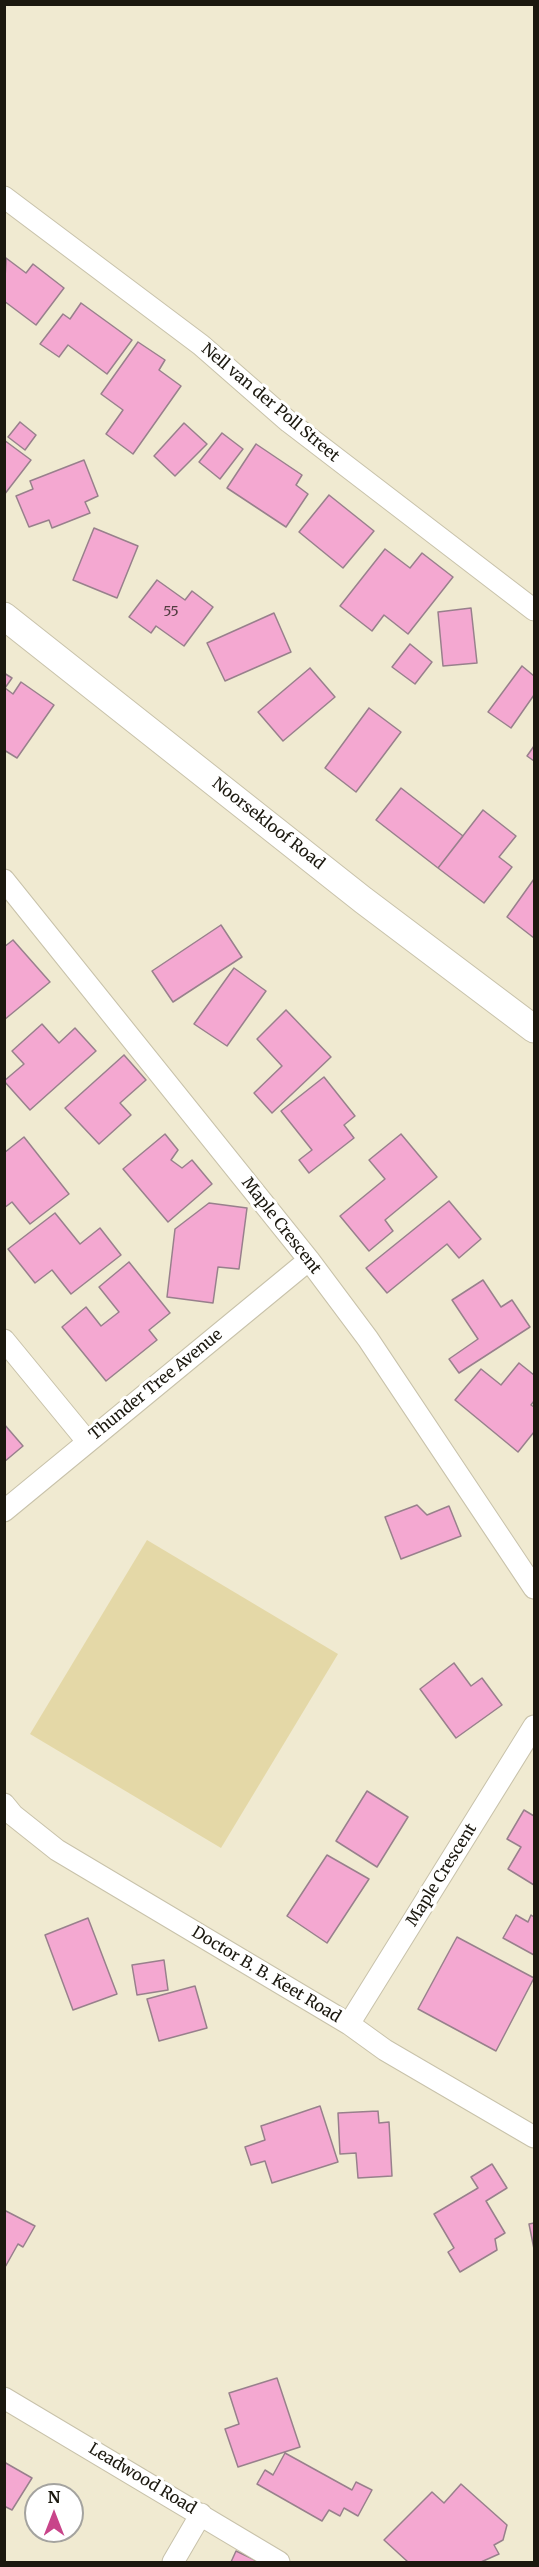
<!DOCTYPE html>
<style>
body{margin:0}
#map{position:relative;width:539px;height:2567px;overflow:hidden;background:#f0ead1;font-family:Merriweather,serif}
canvas{display:block}
.frame{position:absolute;inset:0;border:6px solid #1b180f;pointer-events:none}
.north{position:absolute;left:24px;top:2483px;width:60px;height:60px;box-sizing:border-box;background:#fff;border:2px solid #a4a39f;border-radius:50%;rotate:0deg;font-size:16px;font-weight:700;line-height:24px;text-align:center;color:#1b180f}
.north::after{content:'';display:block;margin:auto;width:21px;height:27px;background:#c8458a;clip-path:polygon(50% 0,100% 100%,50% 72%,0 100%)}
</style>
<div id="map">
<canvas width="539" height="2567"></canvas>
<div class="frame"></div>
<div class="north">N</div>
</div>
<script>
const ctx = document.querySelector('canvas').getContext('2d');
ctx.lineJoin = 'round';
function fillPath(path, color) { ctx.fillStyle = color; ctx.fill(path, 'evenodd'); }
const toPath = rows => new Path2D(rows.map(r => 'M' + r).join(''));
function stroke(path, color, width, dash) { ctx.strokeStyle = color; ctx.lineWidth = width; ctx.lineCap = dash ? 'butt' : 'round'; ctx.setLineDash(dash || []); ctx.stroke(path); }
function drawText(font, color, halo, rows, align = 'center') {
  ctx.font = font + ' Merriweather,serif'; ctx.lineWidth = 6; ctx.setLineDash([]); ctx.textBaseline = 'middle'; ctx.strokeStyle = halo; ctx.fillStyle = color; for (const [text, x, y, turn = 0] of rows) {
    ctx.save(); ctx.translate(x, y); ctx.rotate((+turn || 0) * Math.PI / 180); ctx.textAlign = isNaN(turn) ? turn : align; if (halo) ctx.strokeText(text, 0, 0); ctx.fillText(text, 0, 0); ctx.restore();
  }
}
fillPath(toPath([
 [147,1540,338,1654,221,1848,30,1734]
]), '#e4d8a7');
const building = toPath([
 [6,258,26,273,33,264,64,288,36,325,4,301,6,258],
 [81,303,132,340,107,374,68,345,59,357,40,344,63,314,70,319,81,303],
 [138,342,165,360,159,370,181,386,133,454,106,434,123,410,101,394,138,342],
 [20,422,36,435,25,450,8,437,20,422],
 [184,423,207,444,175,476,154,456,184,423],
 [222,433,243,449,220,479,199,462,222,433],
 [4,440,31,460,4,495,4,440],
 [256,444,302,475,296,485,308,494,286,527,227,488,256,444],
 [84,460,98,496,85,502,90,513,52,528,49,520,29,527,16,496,33,489,30,481,84,460],
 [329,495,374,531,343,568,299,532,329,495],
 [94,528,138,546,117,598,73,580,94,528],
 [385,549,410,568,422,553,453,577,408,634,384,615,372,631,340,606,385,549],
 [157,580,185,600,192,591,213,607,184,646,156,626,151,633,129,617,157,580],
 [471,608,477,663,443,666,438,612,471,608],
 [274,613,291,652,225,681,207,643,274,613],
 [410,644,432,662,415,684,392,667,410,644],
 [522,666,534,676,534,695,511,728,488,712,522,666],
 [310,668,335,697,283,741,258,712,310,668],
 [4,673,12,678,5,688,13,694,21,682,54,705,17,758,4,750,4,673],
 [369,708,401,732,356,792,325,768,369,708],
 [534,746,534,761,527,756,534,746],
 [401,788,463,836,438,868,376,820,401,788],
 [483,810,516,836,499,857,512,867,484,903,438,868,483,810],
 [534,879,534,938,507,917,534,879],
 [221,925,242,957,173,1002,152,971,221,925],
 [13,940,50,982,4,1020,4,947,13,940],
 [234,968,266,991,227,1046,194,1024,234,968],
 [286,1010,331,1057,272,1113,254,1093,282,1066,257,1039,286,1010],
 [42,1024,59,1043,75,1028,96,1051,30,1110,4,1081,24,1064,12,1051,42,1024],
 [124,1055,146,1080,120,1103,131,1115,99,1144,65,1108,124,1055],
 [324,1077,355,1116,344,1125,354,1138,309,1173,299,1160,312,1150,281,1111,324,1077],
 [165,1134,178,1150,171,1160,182,1168,192,1160,212,1184,168,1222,123,1169,165,1134],
 [401,1134,437,1177,385,1220,393,1231,369,1251,340,1216,385,1179,369,1160,401,1134],
 [24,1137,69,1194,30,1224,12,1202,4,1208,4,1153,24,1137],
 [449,1201,481,1239,459,1258,447,1244,387,1293,366,1268,449,1201],
 [209,1203,247,1208,239,1269,218,1267,213,1303,167,1297,175,1229,209,1203],
 [55,1213,80,1244,100,1228,121,1255,71,1294,52,1270,35,1283,8,1249,55,1213],
 [129,1262,170,1313,149,1330,157,1340,106,1381,62,1327,86,1307,101,1326,119,1312,99,1287,129,1262],
 [483,1280,501,1307,512,1300,530,1327,459,1373,449,1359,478,1339,452,1300,483,1280],
 [519,1363,534,1375,534,1401,531,1405,534,1407,534,1432,518,1452,455,1400,481,1369,501,1385,519,1363],
 [4,1424,23,1446,4,1462,4,1424],
 [417,1505,427,1515,449,1506,461,1536,401,1559,385,1517,417,1505],
 [454,1663,471,1686,482,1678,502,1705,456,1738,420,1689,454,1663],
 [367,1791,408,1817,377,1867,336,1841,367,1791],
 [524,1810,534,1816,534,1885,508,1869,521,1847,507,1839,524,1810],
 [327,1855,369,1879,327,1943,287,1916,327,1855],
 [516,1915,528,1922,531,1915,534,1917,534,1955,503,1938,516,1915],
 [88,1918,117,1994,73,2010,45,1935,88,1918],
 [457,1937,534,1978,496,2051,418,2009,457,1937],
 [164,1960,168,1990,137,1995,132,1965,164,1960],
 [195,1986,207,2028,159,2041,147,1999,195,1986],
 [320,2106,338,2162,272,2183,265,2161,251,2165,245,2147,265,2140,261,2126,320,2106],
 [378,2111,379,2123,389,2122,392,2176,358,2178,356,2153,340,2154,338,2113,378,2111],
 [492,2164,507,2188,486,2201,505,2233,495,2239,497,2250,460,2272,448,2252,454,2248,434,2214,478,2188,471,2177,492,2164],
 [4,2210,35,2226,23,2247,18,2244,4,2269,4,2210],
 [534,2223,534,2249,529,2224,534,2223],
 [277,2378,300,2447,238,2467,225,2429,239,2424,229,2393,277,2378],
 [285,2453,352,2490,356,2482,372,2490,358,2516,344,2508,340,2516,329,2510,322,2521,257,2484,265,2470,273,2475,285,2453],
 [4,2462,32,2478,12,2510,4,2506,4,2462],
 [461,2484,507,2525,503,2540,494,2545,499,2554,481,2562,408,2562,384,2540,432,2492,444,2503,461,2484],
 [236,2551,255,2560,254,2562,231,2562,236,2551]
]);
fillPath(building, '#f4a8d1');
stroke(building, '#98808c', 1.5);
const minor = toPath([
 [4,197,201,345,289,422,534,610],
 [4,880,309,1260,368,1339,534,1588],
 [4,1340,87,1441],
 [4,1511,309,1260],
 [4,1804,13,1815,57,1850,349,2024,385,2050,534,2137],
 [349,2024,534,1726],
 [4,2398,279,2562],
 [173,2562,201,2514]
]);
const tertiary = toPath([
 [4,616,363,900,534,1029]
]);
stroke(minor, '#c8c2aa', 23);
stroke(tertiary, '#c8c2aa', 29);
stroke(minor, '#fff', 21);
stroke(tertiary, '#fff', 27);
drawText('14px', '#513c40', null, [
 ["55",171,612]
]);
drawText('16px', '#1b180f', '#fff', [
 ["Nell van der Poll Street",270,403,40],
 ["Noorsekloof Road",268,824,38],
 ["Maple Crescent",281,1226,52],
 ["Thunder Tree Avenue",156,1385,-39],
 ["Maple Crescent",442,1875,-58],
 ["Doctor B. B. Keet Road",266,1975,31],
 ["Leadwood Road",142,2479,31]
]);
</script>
